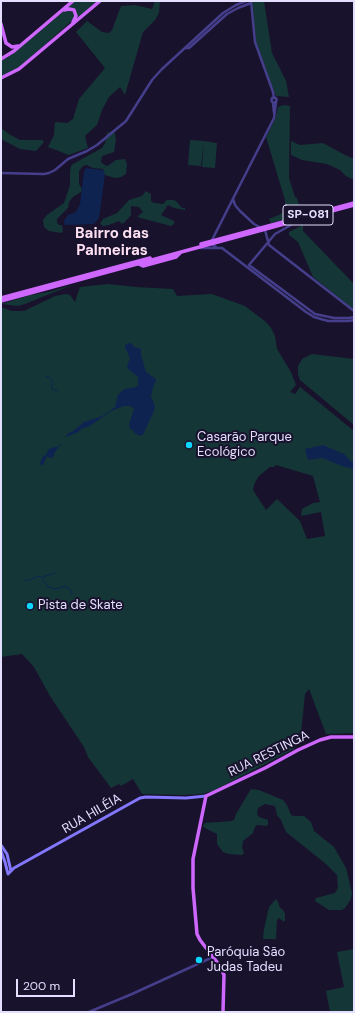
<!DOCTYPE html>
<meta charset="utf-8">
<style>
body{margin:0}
#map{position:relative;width:355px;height:1013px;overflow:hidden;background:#18122d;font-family:"DM Sans",sans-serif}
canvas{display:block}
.frame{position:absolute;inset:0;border:2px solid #e4deff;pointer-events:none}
.scale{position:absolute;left:16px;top:979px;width:59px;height:18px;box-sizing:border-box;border:2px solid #e4deff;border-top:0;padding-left:5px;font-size:12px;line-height:14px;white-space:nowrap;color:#e4deff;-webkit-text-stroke:3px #18122d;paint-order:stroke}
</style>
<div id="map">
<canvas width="355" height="1013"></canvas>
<div class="frame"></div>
<div class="scale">200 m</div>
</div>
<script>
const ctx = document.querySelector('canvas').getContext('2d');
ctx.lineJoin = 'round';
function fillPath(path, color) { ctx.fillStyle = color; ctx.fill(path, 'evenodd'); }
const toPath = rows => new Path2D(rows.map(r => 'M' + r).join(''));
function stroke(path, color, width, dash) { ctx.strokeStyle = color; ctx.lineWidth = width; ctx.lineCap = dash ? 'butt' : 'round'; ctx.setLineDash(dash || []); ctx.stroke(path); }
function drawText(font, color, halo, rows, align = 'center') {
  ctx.font = font + ' "DM Sans",sans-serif'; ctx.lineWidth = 4; ctx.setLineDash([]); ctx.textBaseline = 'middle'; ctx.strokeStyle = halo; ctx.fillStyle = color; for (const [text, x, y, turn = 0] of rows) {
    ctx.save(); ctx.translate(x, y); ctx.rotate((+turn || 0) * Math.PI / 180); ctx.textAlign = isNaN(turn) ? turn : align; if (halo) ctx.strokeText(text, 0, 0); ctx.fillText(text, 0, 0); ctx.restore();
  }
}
fillPath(toPath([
 [75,1,98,1,78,18,76,12,67,8],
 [155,1,160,1,159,13,155,20,143,32,125,95,120,87,109,97,102,110,97,125,85,136,88,148,69,155,48,147,54,135,55,122,67,123,73,119,79,99,105,68,76,32,87,21,102,32,109,33,112,30,121,6,135,5,152,9],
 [252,1,264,1,272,53,286,81,289,97,276,96,274,92,256,42],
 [65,10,67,10,73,12,75,15,73,20,16,70,1,77,1,61,10,56],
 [284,105,290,106,289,178,295,197,297,198,301,212,299,216,271,223,269,219,281,214,285,208,285,200,266,137,275,119,278,107],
 [1,128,9,134,20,140,42,140,44,142,36,151,20,149,1,139],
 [114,130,116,139,114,152,102,156,101,162,106,166,109,165,116,160,125,159,127,164,126,174,121,177,115,178,105,175,103,169,93,168,87,165,83,166,79,171,79,184,82,189,81,192,73,197,69,202,68,208,57,219,57,223,59,225,62,225,63,231,61,233,49,231,44,227,43,220,47,215,64,203,70,185,70,172,71,166,73,164,102,148,105,143,107,133],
 [190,140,204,141,201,166,188,165],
 [204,141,217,143,215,168,202,167],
 [291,141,300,145,323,143,345,155,354,159,354,180,346,176,340,170,327,164,302,160,291,155],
 [146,191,151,194,151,201,154,203,163,204,167,200,173,200,176,201,182,208,185,208,185,210,174,208,168,205,161,215,174,221,174,224,171,226,137,217,143,212,139,207,131,206,131,215,125,222,122,224,119,221,109,225,103,226,100,224,103,219,117,213,129,200,142,196],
 [303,225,303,231,354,284,354,310,313,277,298,242,289,235,289,232],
 [108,284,136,287,173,289,177,296,212,294,245,306,266,322,271,328,275,336,277,349,291,372,296,385,290,392,295,394,300,387,354,431,354,733,326,734,309,689,305,694,301,734,294,749,213,791,202,794,182,795,142,794,133,779,121,786,119,784,111,788,88,757,84,747,50,696,34,667,22,654,1,657,1,307,12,311,24,311,55,296,66,294,70,295,75,302,80,287],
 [276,465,313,476,320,502,313,503,302,509,301,516,321,512,325,536,307,539,300,521,277,499,266,510,253,490,255,482,259,476,270,467,274,467],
 [72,285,25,304,18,306,1,304,30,295,49,292],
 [312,354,354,359,354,425,300,380,298,374,298,366,302,359],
 [251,789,259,790,283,800,287,805,291,815,294,816,304,816,311,822,314,831,334,847,346,868,352,893,351,899,345,908,342,910,329,910,315,901,316,898,335,893,338,888,337,875,326,864,286,832,281,820,277,815,275,806,265,804,258,808,257,814,259,817,268,820,268,824,267,826,257,825,255,827,253,833,243,841,242,847,244,853,242,855,229,854,223,852,217,844,217,834,205,828,203,826,205,823,231,821,234,820,236,814],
 [276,899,278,902,280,908,282,909,285,913,285,920,284,922,279,918,277,920,276,939,263,939,264,929,269,907],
 [354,949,354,1012,330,1012,326,991,344,987,337,952]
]), '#153637');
fillPath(toPath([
 [86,168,103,170,105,174,99,218,94,224,65,225,64,221,68,215,76,212,80,204,84,172],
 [128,343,132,344,134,347,141,349,141,355,146,372,156,379,156,381,153,387,151,396,155,406,154,411,143,435,141,436,136,434,130,428,129,424,134,409,130,406,124,406,111,411,94,423,90,426,81,429,78,432,66,437,63,443,56,450,53,457,50,458,47,456,44,463,42,466,41,465,40,463,43,456,46,455,48,450,51,448,57,447,63,443,68,433,72,432,84,422,102,416,110,411,115,407,118,395,121,392,125,389,136,387,138,385,138,377,129,370,127,366,130,358,125,347,125,345],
 [323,445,344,454,354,464,354,469,345,467,322,458,308,460,305,449]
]), '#0e2350');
stroke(toPath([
 [46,376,50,378,52,381,52,389,57,391],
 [43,577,55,573],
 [25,580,29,580,40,576,42,578,48,587,56,589,65,586,71,590,72,594],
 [1,898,3,898]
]), '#0e2350', 1);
stroke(toPath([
 [251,1,255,42,273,92,274,98],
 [186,48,189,48,227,14,238,8,251,3],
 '271.5 100a2.5 2.5 0 1 1 5 0a2.5 2.5 0 1 1-5 0Z',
 [273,103,274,113],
 [1,173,44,174,49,173,55,170,68,159,87,151,97,145,126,121,152,80,162,69,223,13,236,5,246,1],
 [233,199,235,205,240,211,254,224,265,230,269,245,354,311],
 [216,247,213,245,212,240,274,118,276,102],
 [200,248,222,248,306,312,314,317,328,321,349,321,354,320],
 [249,265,315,314,334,318,349,318,354,317],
 [249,265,275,234,298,221],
 [89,1012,132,994,213,957]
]), '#453e8b', 2.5);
stroke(toPath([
 [1,845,7,854,11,871],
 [1,851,5,862,8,874,14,868,140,798,146,797,186,798,206,796]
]), '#8277fd', 3);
stroke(toPath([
 [64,10,69,9,74,10,76,16,73,22],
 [1,24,6,43,12,47,18,46],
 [1,59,14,51,73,1],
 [1,78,19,69,100,1],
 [201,244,354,203],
 [139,264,143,266,176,257,181,252],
 [1,298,150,258],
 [1,301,354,205],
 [223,1012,224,975,220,966,200,940,197,934,193,888,193,859,206,796,265,768,298,750,320,740,331,737,354,737]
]), '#ce67fd', 3.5);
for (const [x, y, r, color] of [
 [189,445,4,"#0dd6fc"],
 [30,606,4,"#0dd6fc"],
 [199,960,4,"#0dd6fc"]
]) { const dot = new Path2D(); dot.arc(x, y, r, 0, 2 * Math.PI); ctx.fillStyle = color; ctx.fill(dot); stroke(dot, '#18122d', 1.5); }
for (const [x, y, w] of [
 [308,215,50]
]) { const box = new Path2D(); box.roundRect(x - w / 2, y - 10, w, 20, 3); ctx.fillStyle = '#18122d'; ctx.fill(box); stroke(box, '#e4deff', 1); }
drawText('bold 12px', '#e4deff', null, [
 ["SP-081",308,215]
]);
drawText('13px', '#e4deff', '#18122d', [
 ["Casarão Parque",197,438],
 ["Ecológico",197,453],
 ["Pista de Skate",38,606],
 ["Paróquia São",207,953],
 ["Judas Tadeu",207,968]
], 'left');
drawText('13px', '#e4deff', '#18122d', [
 ["RUA RESTINGA",269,754,-26],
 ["RUA HILÉIA",92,814,-30]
]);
drawText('bold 15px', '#ffe0f2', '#18122d', [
 ["Bairro das",112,234],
 ["Palmeiras",112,251]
]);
</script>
